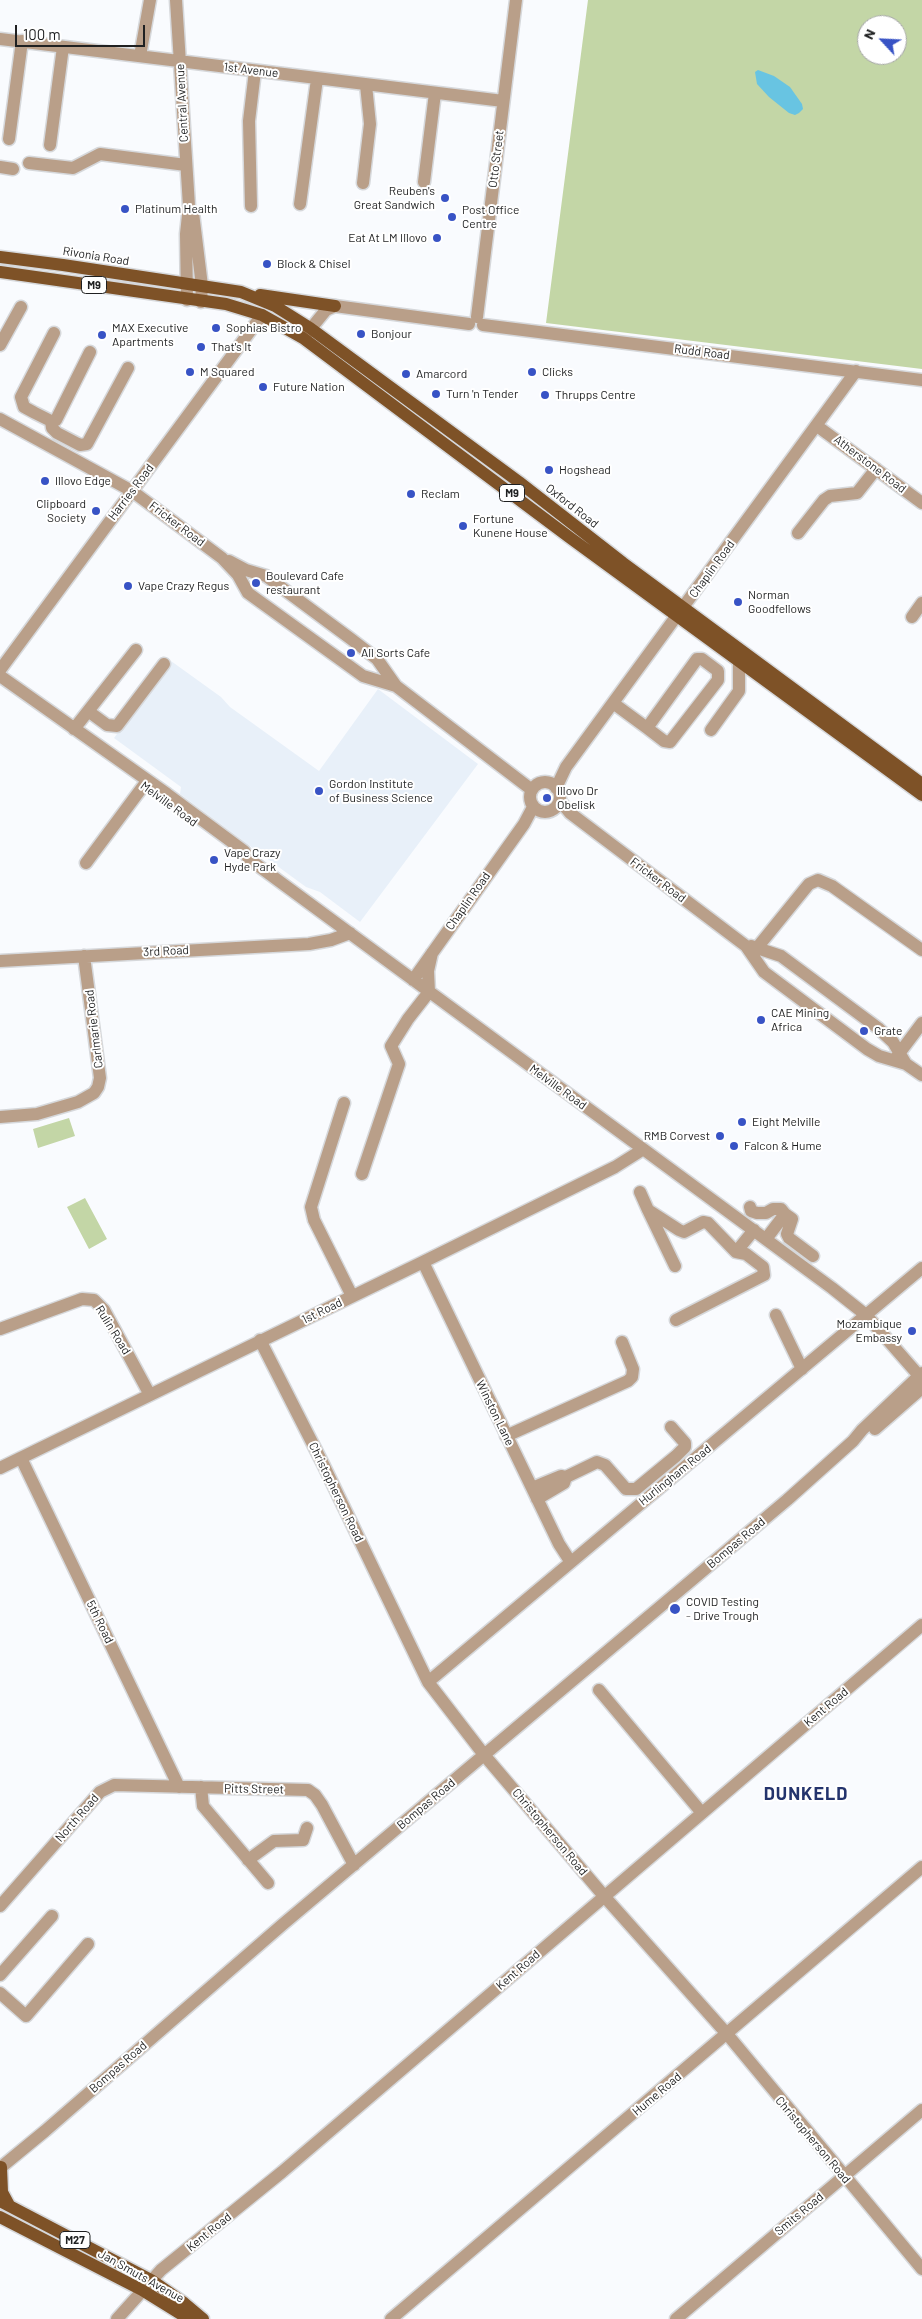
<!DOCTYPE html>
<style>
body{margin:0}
#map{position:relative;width:922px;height:2319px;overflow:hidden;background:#f9fbfe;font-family:Barlow,sans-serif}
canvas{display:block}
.north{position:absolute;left:857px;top:15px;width:50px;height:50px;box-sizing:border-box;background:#fff;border:1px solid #a5a6a6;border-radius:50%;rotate:295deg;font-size:14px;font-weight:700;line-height:20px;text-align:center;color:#1f2021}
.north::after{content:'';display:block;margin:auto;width:18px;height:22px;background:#3853c5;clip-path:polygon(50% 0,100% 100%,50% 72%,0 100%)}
.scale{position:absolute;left:15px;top:25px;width:130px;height:22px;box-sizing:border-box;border:2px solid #1f2021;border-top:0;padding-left:6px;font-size:15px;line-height:18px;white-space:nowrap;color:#1f2021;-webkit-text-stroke:4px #fff;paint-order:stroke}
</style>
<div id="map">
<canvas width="922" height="2319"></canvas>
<div class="north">N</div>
<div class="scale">100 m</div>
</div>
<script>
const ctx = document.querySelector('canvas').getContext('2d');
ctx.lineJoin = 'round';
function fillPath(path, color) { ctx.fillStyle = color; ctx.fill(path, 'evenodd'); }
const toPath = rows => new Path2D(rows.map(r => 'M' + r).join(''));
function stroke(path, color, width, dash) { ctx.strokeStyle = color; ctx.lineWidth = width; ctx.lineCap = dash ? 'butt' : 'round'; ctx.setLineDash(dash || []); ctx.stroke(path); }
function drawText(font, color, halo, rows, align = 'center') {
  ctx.font = font + ' Barlow,sans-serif'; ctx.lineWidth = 4; ctx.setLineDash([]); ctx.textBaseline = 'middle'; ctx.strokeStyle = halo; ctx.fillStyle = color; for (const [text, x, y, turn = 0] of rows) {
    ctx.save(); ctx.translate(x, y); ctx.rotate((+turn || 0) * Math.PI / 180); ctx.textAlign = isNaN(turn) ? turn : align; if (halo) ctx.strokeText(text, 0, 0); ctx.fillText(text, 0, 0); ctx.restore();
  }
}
fillPath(toPath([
 [171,661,221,697,230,707,319,771,378,689,478,764,360,922,320,892,306,887,239,838,180,794,181,787,114,738]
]), '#e8f0f9');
fillPath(toPath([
 [588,0,922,0,922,369,546,323],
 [867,25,897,25,897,55,867,55],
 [69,1118,75,1136,38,1148,33,1129],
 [85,1198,107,1239,89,1249,67,1207]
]), '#c3d6a6');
fillPath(toPath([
 [758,70,774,76,790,87,802,104,803,109,799,113,795,115,789,113,769,97,757,84,755,72]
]), '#68c4e2');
const minor = toPath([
 [176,0,189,206,186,234,187,300],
 [0,39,503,101],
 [140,56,150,0],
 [9,139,22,41],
 [50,145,63,47],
 [29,163,73,168,100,154,186,165],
 [0,167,13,169],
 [424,182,435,93],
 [363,183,370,124,366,85],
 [300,204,317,79],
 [251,206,249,121,255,71],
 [193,213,202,286,201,302],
 [477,317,516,0],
 [483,325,922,380],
 [54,333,21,397,24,407,35,413,51,421,56,420,90,352],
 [304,337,326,310,335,306,469,324],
 [0,345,21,307],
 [0,419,132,491,222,558,238,575,248,593,363,676,396,686,532,790],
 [51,421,52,428,57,433,80,445,87,444,128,368],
 [817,426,922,503],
 [798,533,824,500,830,496,857,493,876,469],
 [229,561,246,570,266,576,351,639,377,659,396,686],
 [912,617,922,603],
 [0,670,262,315],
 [0,676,167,794,244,851,249,859,832,1288,866,1315,922,1379],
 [613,703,647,728,664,741,670,742,718,680,718,671,702,659,697,659,647,728],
 [88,711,107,725,117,726,164,664],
 [74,729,136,650],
 [711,730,739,691,739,661],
 '530 797a15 15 0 1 1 30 0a15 15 0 1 1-30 0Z',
 [556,788,566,767,856,371],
 [560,801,570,813,746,946,764,972,867,1049,879,1056,906,1064,922,1075],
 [86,863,144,785],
 [751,946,781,956,878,1028,893,1042,906,1064],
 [752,954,804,890,809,884,818,880,832,886,922,950],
 [0,961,309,944,331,940,350,933],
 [413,980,524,824,533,807],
 [895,1059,922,1023],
 [344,1103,311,1207,314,1220,352,1296],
 [0,1117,37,1114,78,1102,94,1093,98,1087,100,1078,84,956],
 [362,1174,399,1064,391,1046,408,1019,429,992,428,971,432,953],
 [640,1192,648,1210,679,1230,684,1232,703,1222,708,1223,736,1252,746,1254,763,1267,764,1275,676,1320],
 [750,1207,751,1211,757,1213,766,1213,773,1209,781,1209,785,1214],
 [648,1210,675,1266],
 [766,1239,785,1214,792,1219,787,1234,789,1238,813,1256],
 [736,1252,754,1230],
 [423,1262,559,1544,570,1561],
 [776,1315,802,1369],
 [0,1329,82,1299,94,1300,104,1310,150,1395],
 [260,1340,324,1466,428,1682,485,1756,604,1896,727,2034,922,2269],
 [875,1429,922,1388],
 [506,1436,628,1381,632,1377,633,1369,622,1342],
 [21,1458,179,1787],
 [0,1468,423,1262,615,1167,642,1150],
 [532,1488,561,1476,566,1477],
 [537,1499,564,1483,566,1477,597,1462,605,1465,626,1489,636,1489,676,1456,685,1447,685,1443,671,1427],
 [428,1682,922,1268],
 [599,1690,702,1813],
 [201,1787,203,1806,268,1883],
 [248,1860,274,1841,303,1840,307,1828],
 [0,1906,100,1792,114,1785,308,1790,315,1795,322,1805,354,1865],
 [0,1975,52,1916],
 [0,1993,26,2016,88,1944],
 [0,2168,45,2131,282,1925,787,1500,853,1441,862,1430,922,1373],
 [117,2319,161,2270,282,2172,922,1625],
 [391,2319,922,1867],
 [676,2319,922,2110]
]);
const major = toPath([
 [0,257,63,265,241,292,275,306,310,328,519,482,623,563,922,784],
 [0,272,226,304,262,315,303,338,569,537,922,795],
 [260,295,335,306],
 [1,2167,2,2192,9,2205],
 [0,2201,151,2280,184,2303,203,2319],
 [0,2217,142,2290,189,2319]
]);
stroke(minor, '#d6d8db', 15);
stroke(major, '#d6d8db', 15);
stroke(minor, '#b99f89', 12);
stroke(major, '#7e5227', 12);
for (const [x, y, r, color] of [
 [445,198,5,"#3853c5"],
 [125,209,5,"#3853c5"],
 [452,217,5,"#3853c5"],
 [437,238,5,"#3853c5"],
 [267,264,5,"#3853c5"],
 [216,328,5,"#3853c5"],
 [361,334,5,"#3853c5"],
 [102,335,5,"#3853c5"],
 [201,347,5,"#3853c5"],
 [190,372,5,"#3853c5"],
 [532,372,5,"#3853c5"],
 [406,374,5,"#3853c5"],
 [263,387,5,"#3853c5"],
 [436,394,5,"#3853c5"],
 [545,395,5,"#3853c5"],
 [549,470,5,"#3853c5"],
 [45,481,5,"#3853c5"],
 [411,494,5,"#3853c5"],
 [96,511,5,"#3853c5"],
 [463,526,5,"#3853c5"],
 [256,583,5,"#3853c5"],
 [128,586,5,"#3853c5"],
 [738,602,5,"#3853c5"],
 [351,653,5,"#3853c5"],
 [319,791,5,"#3853c5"],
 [547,798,5,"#3853c5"],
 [214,860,5,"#3853c5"],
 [761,1020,5,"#3853c5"],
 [864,1031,5,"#3853c5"],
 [742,1122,5,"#3853c5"],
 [720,1136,5,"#3853c5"],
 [734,1146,5,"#3853c5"],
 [912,1331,5,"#3853c5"],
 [675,1609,6,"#3853c5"]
]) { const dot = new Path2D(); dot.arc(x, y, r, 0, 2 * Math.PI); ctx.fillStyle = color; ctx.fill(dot); stroke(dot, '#fff', 2); }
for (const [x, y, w] of [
 [94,285,25],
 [512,493,25],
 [75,2240,30]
]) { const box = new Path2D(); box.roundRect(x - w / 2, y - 8.5, w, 17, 4); ctx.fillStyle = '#fff'; ctx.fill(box); stroke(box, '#1f2021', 1); }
drawText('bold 11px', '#1f2021', null, [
 ["M9",94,285],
 ["M9",512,493],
 ["M27",75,2240]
]);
drawText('12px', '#1f2021', '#fff', [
 ["1st Avenue",251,70,7],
 ["Central Avenue",182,103,-93],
 ["Otto Street",496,159,-83],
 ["Rivonia Road",96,256,9],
 ["Rudd Road",702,352,7],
 ["Atherstone Road",870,464,37],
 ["Harries Road",131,492,-53],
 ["Oxford Road",572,506,38],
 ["Fricker Road",177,524,37],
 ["Chaplin Road",712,569,-54],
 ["Melville Road",169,804,36],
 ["Fricker Road",658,880,37],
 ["Chaplin Road",468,901,-55],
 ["3rd Road",166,951,-3],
 ["Carlmarie Road",94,1029,-97],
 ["Melville Road",558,1087,36],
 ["1st Road",322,1311,-26],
 ["Rulin Road",113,1330,58],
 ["Winston Lane",495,1413,64],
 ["Hurlingham Road",675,1475,-39],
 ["Christopherson Road",336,1492,64],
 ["Bompas Road",736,1543,-40],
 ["5th Road",100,1622,64],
 ["Kent Road",826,1707,-40],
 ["Pitts Street",254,1789,1],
 ["Bompas Road",426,1804,-40],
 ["North Road",77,1818,-49],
 ["Christopherson Road",550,1832,50],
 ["Kent Road",518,1970,-41],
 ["Bompas Road",118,2067,-41],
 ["Hume Road",657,2094,-40],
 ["Christopherson Road",813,2140,50],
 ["Smits Road",799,2214,-40],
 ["Kent Road",209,2232,-39],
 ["Jan Smuts Avenue",141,2276,29]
]);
drawText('12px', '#1f2021', '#fff', [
 ["Reuben's",435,191,"right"],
 ["Great Sandwich",435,205,"right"],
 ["Platinum Health",135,209],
 ["Post Office",462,210],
 ["Centre",462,224],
 ["Eat At LM Illovo",427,238,"right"],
 ["Block & Chisel",277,264],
 ["MAX Executive",112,328],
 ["Apartments",112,342],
 ["Sophias Bistro",226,328],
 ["Bonjour",371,334],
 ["That's It",211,347],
 ["M Squared",200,372],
 ["Clicks",542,372],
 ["Amarcord",416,374],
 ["Future Nation",273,387],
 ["Turn 'n Tender",446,394],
 ["Thrupps Centre",555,395],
 ["Hogshead",559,470],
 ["Illovo Edge",55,481],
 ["Reclam",421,494],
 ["Clipboard",86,504,"right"],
 ["Society",86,518,"right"],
 ["Fortune",473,519],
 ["Kunene House",473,533],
 ["Boulevard Cafe",266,576],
 ["restaurant",266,590],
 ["Vape Crazy Regus",138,586],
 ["Norman",748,595],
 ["Goodfellows",748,609],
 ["All Sorts Cafe",361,653],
 ["Gordon Institute",329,784],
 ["of Business Science",329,798],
 ["Illovo Dr",557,791],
 ["Obelisk",557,805],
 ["Vape Crazy",224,853],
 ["Hyde Park",224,867],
 ["CAE Mining",771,1013],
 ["Africa",771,1027],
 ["Grate",874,1031],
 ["Eight Melville",752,1122],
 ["RMB Corvest",710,1136,"right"],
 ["Falcon & Hume",744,1146],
 ["Mozambique",902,1324,"right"],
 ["Embassy",902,1338,"right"],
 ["COVID Testing",686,1602],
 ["- Drive Trough",686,1616]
], 'left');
ctx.letterSpacing = '1px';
drawText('bold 18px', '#24346d', '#fff', [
 ["DUNKELD",806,1794]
]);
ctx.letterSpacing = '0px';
</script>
